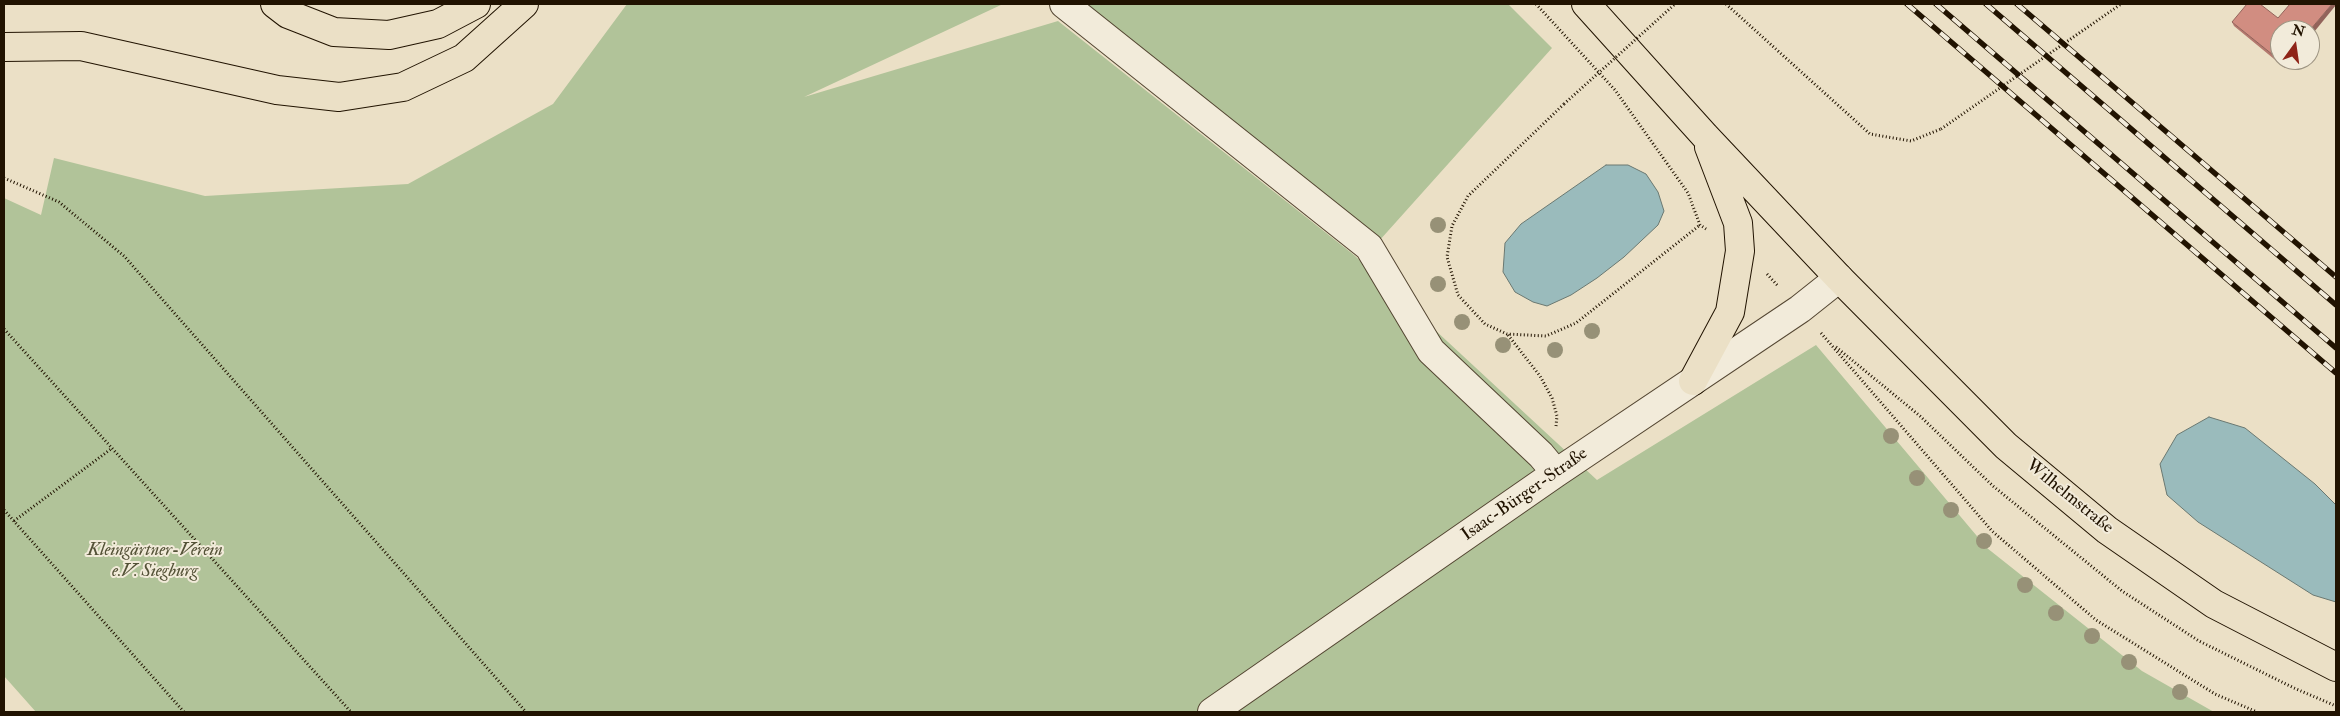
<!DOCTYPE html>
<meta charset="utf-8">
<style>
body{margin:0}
#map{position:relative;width:2340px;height:716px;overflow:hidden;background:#ebe0c6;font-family:"IM FELL Double Pica",serif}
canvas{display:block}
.frame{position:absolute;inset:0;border:5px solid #211301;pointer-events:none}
.north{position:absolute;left:2270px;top:20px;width:50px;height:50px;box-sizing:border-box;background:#f2ebda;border:1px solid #9e9583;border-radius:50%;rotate:14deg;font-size:14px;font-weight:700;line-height:20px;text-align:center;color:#211301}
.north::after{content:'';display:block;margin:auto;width:18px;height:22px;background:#8f2418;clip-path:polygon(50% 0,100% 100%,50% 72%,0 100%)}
</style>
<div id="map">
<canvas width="2340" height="716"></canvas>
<div class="frame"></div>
<div class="north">N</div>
</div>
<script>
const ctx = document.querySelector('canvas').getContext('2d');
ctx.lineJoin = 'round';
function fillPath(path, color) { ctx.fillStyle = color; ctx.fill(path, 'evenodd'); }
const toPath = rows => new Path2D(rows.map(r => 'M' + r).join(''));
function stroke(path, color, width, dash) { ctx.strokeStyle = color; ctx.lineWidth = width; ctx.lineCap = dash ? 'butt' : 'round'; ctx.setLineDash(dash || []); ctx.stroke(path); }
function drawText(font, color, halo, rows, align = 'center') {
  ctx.font = font + ' "IM FELL Double Pica",serif'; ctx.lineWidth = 4; ctx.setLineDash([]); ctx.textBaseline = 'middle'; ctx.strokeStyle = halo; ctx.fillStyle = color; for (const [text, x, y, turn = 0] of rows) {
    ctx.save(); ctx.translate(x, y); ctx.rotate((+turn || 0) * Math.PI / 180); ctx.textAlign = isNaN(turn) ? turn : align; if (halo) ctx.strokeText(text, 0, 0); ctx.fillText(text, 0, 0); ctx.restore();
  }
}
fillPath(toPath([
 [627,4,1003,4,804,97,1058,21,1354,255,1597,480,1816,345,1987,548,2142,671,2214,712,36,712,4,676,4,198,41,215,54,158,205,196,408,184,553,104],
 [1080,4,1508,4,1552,48,1379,241]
]), '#b1c399');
const water = toPath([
 [1606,165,1628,165,1646,174,1658,192,1664,211,1658,225,1624,257,1597,278,1571,295,1547,306,1533,302,1515,292,1503,272,1505,243,1521,224,1606,165],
 [2209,417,2245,428,2315,484,2336,505,2336,602,2313,595,2198,522,2167,495,2160,464,2177,435,2209,417]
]);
fillPath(water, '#9abbbc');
stroke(water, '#6a7871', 1);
const minor = toPath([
 [1064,4,1369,247,1431,351,1541,455,1556,473],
 [1212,712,1556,473,1800,309,1839,278]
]);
const major = toPath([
 [1586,4,1705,136,1839,278,2006,446,2107,530,2214,604,2336,667],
 [1693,381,1730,312,1740,251,1738,223,1709,147]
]);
const highway = toPath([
 [275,4,288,14,334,32,389,35,438,24,476,4],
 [4,47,81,46,277,90,339,97,403,87,464,58,524,4]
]);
stroke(minor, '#544632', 30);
stroke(major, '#211301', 30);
stroke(highway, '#211301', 30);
stroke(toPath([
 [1536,4,1615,90,1688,193,1700,225,1706,229],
 [1726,4,1870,134,1911,141,1941,129],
 [1564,104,1468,196,1452,226,1447,257,1458,295,1485,324,1507,334,1546,336,1576,323,1700,225],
 [4,178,59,202,124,256,526,712],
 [1767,274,1778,286],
 [4,329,351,712],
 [1821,333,1992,531,2096,620,2215,694,2257,712],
 [1508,335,1540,376,1552,398,1557,416,1556,426],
 [1836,347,1920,416,1993,486,2122,591,2199,641,2294,688,2336,706],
 [4,510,184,712],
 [14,521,111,449]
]), '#211301', 3, [1, 2.5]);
stroke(minor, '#f2ebda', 28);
stroke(major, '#ebe0c6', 28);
stroke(highway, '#ebe0c6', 28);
const rail = toPath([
 [1907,4,2336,373],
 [1936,4,2336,348],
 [1986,4,2336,305],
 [2017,4,2336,277]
]);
stroke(rail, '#211301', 5.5);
stroke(rail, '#f2ebda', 4, [11]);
stroke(toPath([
 [1564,104,1675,4],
 [1941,129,2121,4]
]), '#211301', 3, [1, 2.5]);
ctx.fillStyle = '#979177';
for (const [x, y] of [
 [1438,225],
 [1438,284],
 [1462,322],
 [1592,331],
 [1503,345],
 [1555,350],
 [1891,436],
 [1917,478],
 [1951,510],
 [1984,541],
 [2025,585],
 [2056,613],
 [2092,636],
 [2129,662],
 [2180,692]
]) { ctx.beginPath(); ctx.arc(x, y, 8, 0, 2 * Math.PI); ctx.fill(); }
fillPath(toPath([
 [2232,22,2280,60,2291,60,2285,68,2234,26]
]), '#b4796f');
fillPath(toPath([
 [2332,4,2336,4,2336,5,2310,37,2310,30],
 [2286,60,2291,60,2285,68,2283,63]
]), '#92635a');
const building = toPath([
 [2247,4,2260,4,2278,18,2290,4,2332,4,2310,30,2280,30,2280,60,2286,60,2283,63,2232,22,2247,4]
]);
fillPath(building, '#d18d81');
stroke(building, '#92635a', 1);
drawText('18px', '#211301', '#f2ebda', [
 ["Isaac-Bürger-Straße",1525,495,-35],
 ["Wilhelmstraße",2069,497,39]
]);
drawText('italic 18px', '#535136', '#f2ebda', [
 ["Kleingärtner-Verein",155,551],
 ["e.V. Siegburg",155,572]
]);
</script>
